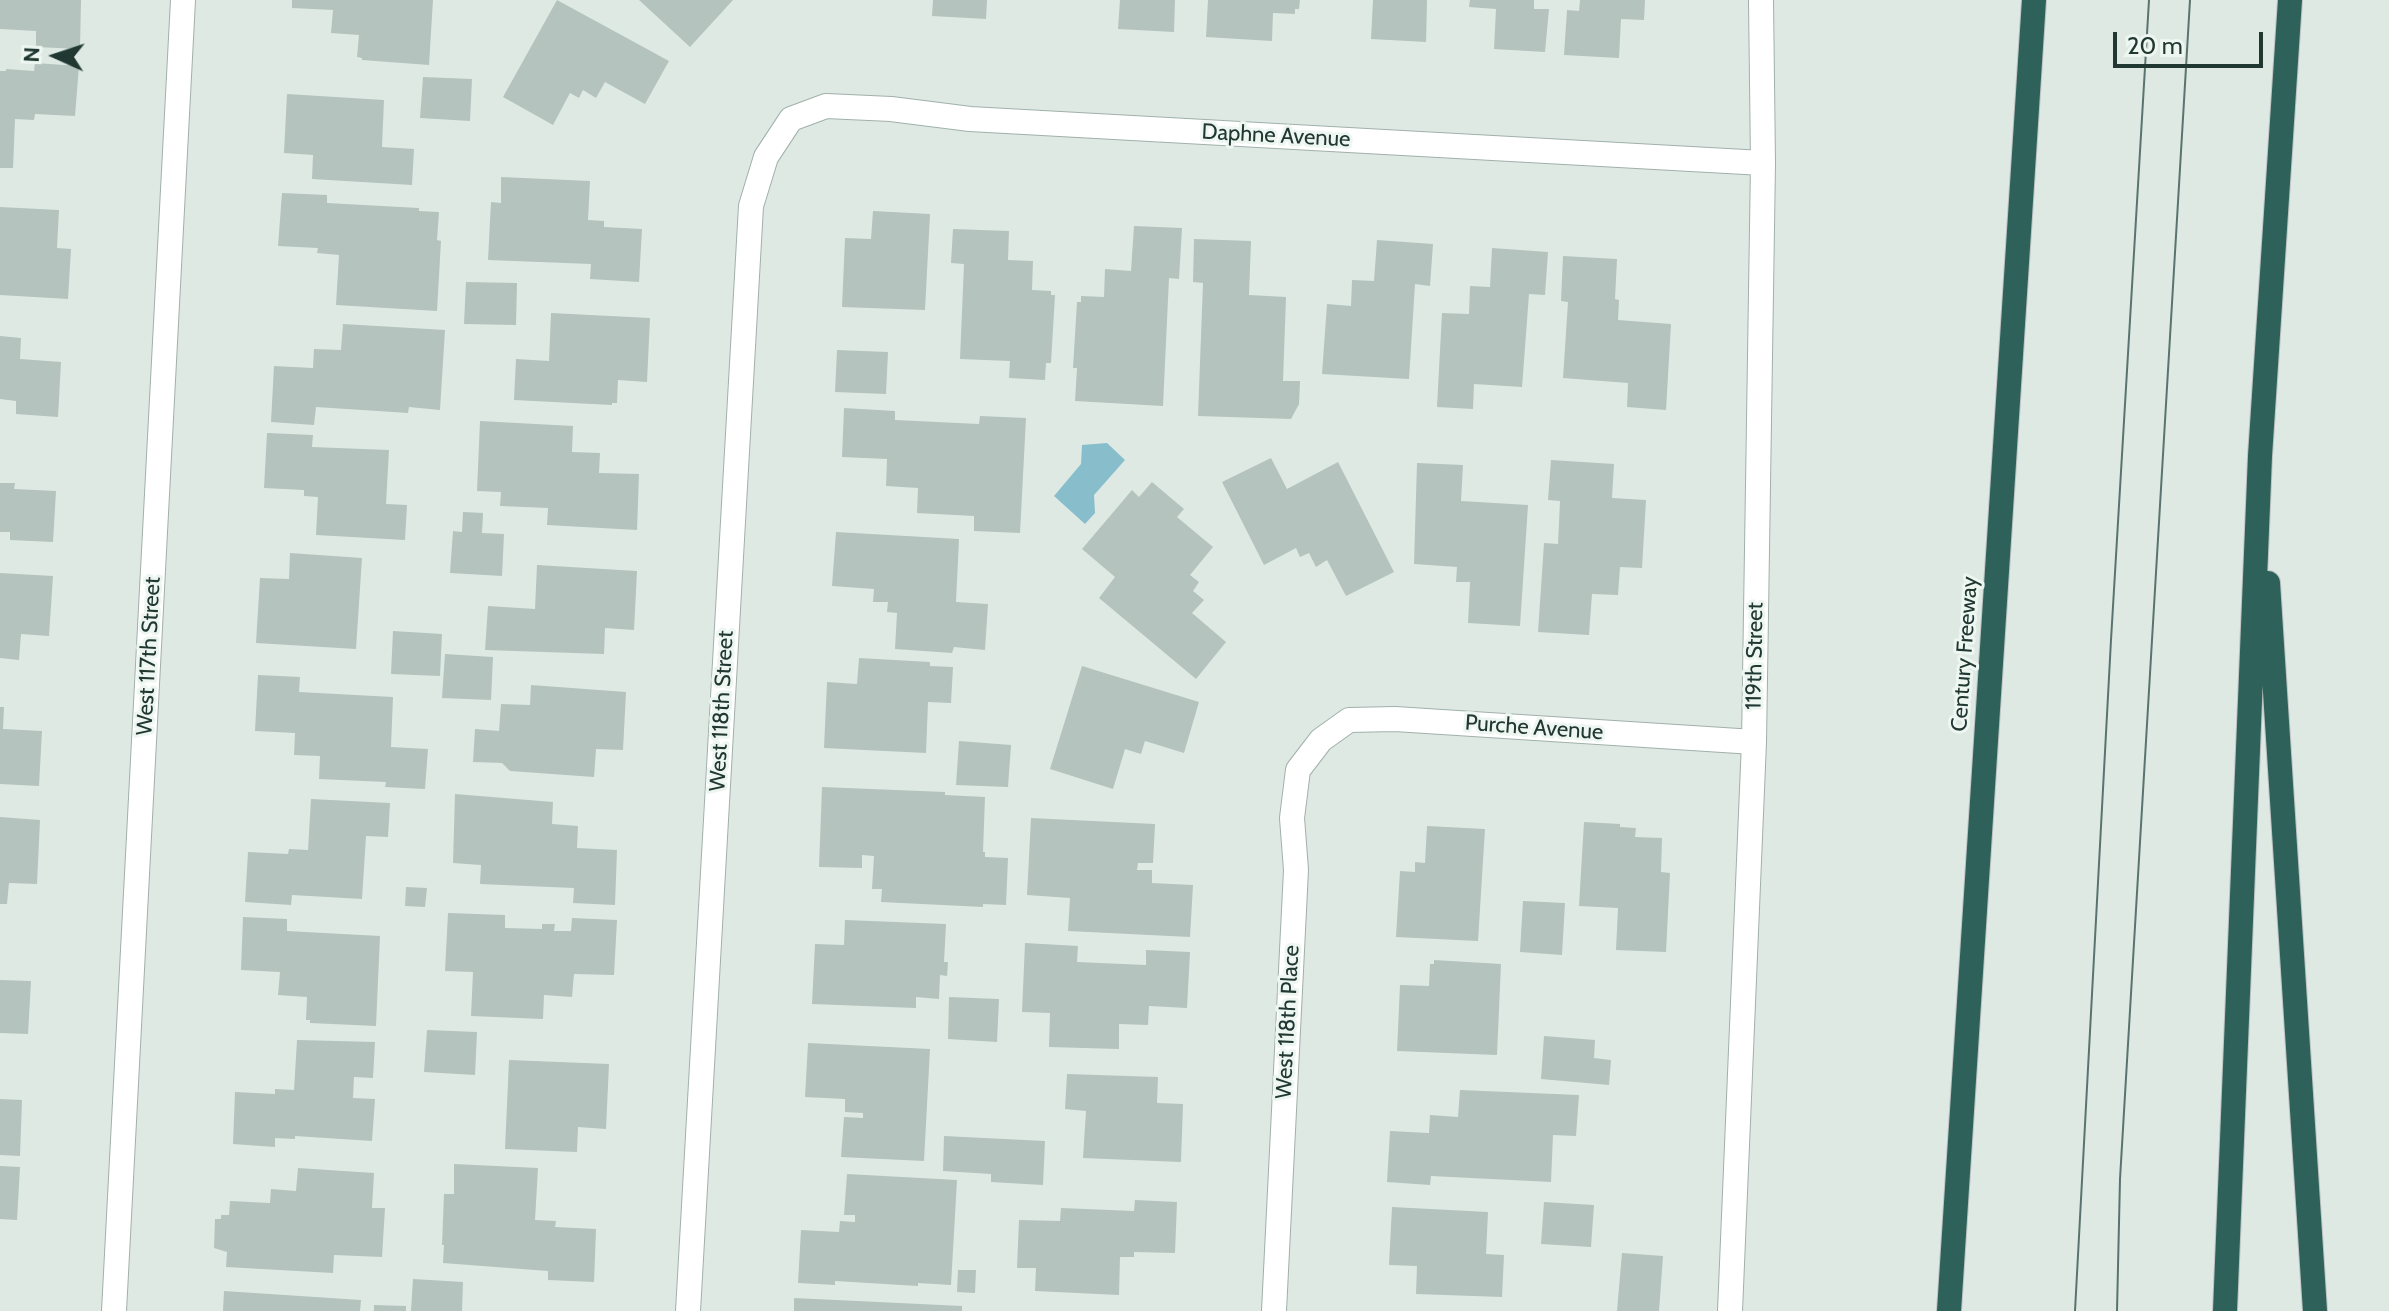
<!DOCTYPE html>
<style>
body{margin:0}
#map{position:relative;width:2389px;height:1311px;overflow:hidden;background:#dee9e4;font-family:Cabin,sans-serif}
canvas{display:block}
.north{position:absolute;left:16px;top:16px;width:80px;height:80px;-webkit-text-stroke:6px #eef6f2;paint-order:stroke;rotate:273deg;font-size:22px;font-weight:700;line-height:32px;text-align:center;color:#203732}
.north::after{content:'';display:block;margin:auto;width:28px;height:36px;background:#203732;clip-path:polygon(50% 0,100% 100%,50% 72%,0 100%)}
.scale{position:absolute;left:2113px;top:32px;width:150px;height:36px;box-sizing:border-box;border:4px solid #203732;border-top:0;padding-left:10px;font-size:24px;line-height:28px;white-space:nowrap;color:#203732;-webkit-text-stroke:6px #eef6f2;paint-order:stroke}
</style>
<div id="map">
<canvas width="2389" height="1311"></canvas>
<div class="north">N</div>
<div class="scale">20 m</div>
</div>
<script>
const ctx = document.querySelector('canvas').getContext('2d');
ctx.lineJoin = 'round';
function fillPath(path, color) { ctx.fillStyle = color; ctx.fill(path, 'evenodd'); }
const toPath = rows => new Path2D(rows.map(r => 'M' + r).join(''));
function stroke(path, color, width, dash) { ctx.strokeStyle = color; ctx.lineWidth = width; ctx.lineCap = dash ? 'butt' : 'round'; ctx.setLineDash(dash || []); ctx.stroke(path); }
function drawText(font, color, halo, rows, align = 'center') {
  ctx.font = font + ' Cabin,sans-serif'; ctx.lineWidth = 6; ctx.setLineDash([]); ctx.textBaseline = 'middle'; ctx.strokeStyle = halo; ctx.fillStyle = color; for (const [text, x, y, turn = 0] of rows) {
    ctx.save(); ctx.translate(x, y); ctx.rotate((+turn || 0) * Math.PI / 180); ctx.textAlign = isNaN(turn) ? turn : align; if (halo) ctx.strokeText(text, 0, 0); ctx.fillText(text, 0, 0); ctx.restore();
  }
}
fillPath(toPath([
 [1107,443,1125,460,1094,495,1095,513,1085,524,1054,496,1081,464,1082,445]
]), '#88bdcb');
fillPath(toPath([
 [0,0,81,0,80,49,36,47,36,31,0,29],
 [292,0,433,0,429,65,362,60,362,58,357,57,359,35,331,33,333,10,292,8],
 [557,0,669,61,645,104,605,82,596,98,583,90,579,98,570,93,553,125,503,97],
 [639,0,733,0,690,47],
 [933,0,987,0,986,19,932,16],
 [1120,0,1175,0,1174,32,1118,29],
 [1208,0,1300,0,1299,9,1295,9,1295,14,1273,13,1272,41,1206,37],
 [1373,0,1427,0,1426,42,1371,39],
 [1470,0,1534,0,1534,9,1549,9,1545,52,1494,49,1496,9,1469,7],
 [1580,0,1645,0,1644,20,1621,19,1619,58,1564,55,1567,10,1579,11],
 [35,63,79,66,75,116,35,114,34,120,15,119,13,168,0,168,0,71,6,71,6,69,34,71],
 [423,77,472,79,470,121,420,118],
 [287,94,384,100,382,147,414,149,412,185,312,179,313,155,284,153],
 [501,177,590,181,588,220,604,221,604,227,642,229,639,282,590,279,591,264,488,260,491,202,501,203],
 [282,193,327,195,327,203,419,208,419,211,439,212,437,240,441,241,437,311,336,305,339,255,317,253,318,248,278,246],
 [0,207,59,210,57,248,71,249,68,299,0,295],
 [873,211,930,214,925,310,842,307,845,238,871,239],
 [1134,226,1182,228,1179,279,1169,278,1163,406,1075,401,1077,368,1073,368,1077,302,1081,302,1081,296,1104,297,1105,269,1131,271],
 [953,229,1009,231,1008,260,1033,261,1032,290,1051,291,1051,295,1055,295,1051,363,1046,363,1045,380,1009,378,1010,361,960,359,964,264,951,263],
 [1194,239,1251,241,1249,295,1286,297,1283,381,1300,381,1299,404,1291,419,1198,416,1203,283,1193,282],
 [1377,240,1433,244,1430,286,1415,284,1409,379,1322,374,1327,304,1351,306,1352,280,1374,281],
 [1492,248,1548,252,1545,295,1529,294,1522,387,1474,384,1473,409,1437,407,1442,313,1469,314,1470,286,1490,287],
 [1563,256,1617,259,1615,299,1619,300,1618,320,1671,324,1666,410,1627,407,1628,383,1563,378,1568,302,1561,301],
 [466,282,517,283,516,325,464,324],
 [551,313,650,318,647,382,618,380,617,403,612,403,612,405,514,400,516,359,549,361],
 [343,324,445,330,440,410,409,407,408,413,316,407,314,425,271,422,274,366,313,368,314,349,341,350],
 [0,336,21,338,20,359,61,362,58,417,16,414,16,401,0,399],
 [837,350,888,352,886,394,835,392],
 [844,408,895,411,895,420,979,424,980,416,1026,418,1020,533,974,531,974,516,917,513,918,488,886,486,887,459,842,457],
 [480,421,573,426,572,452,600,453,599,473,639,474,637,530,547,525,548,508,500,506,501,492,477,491],
 [267,433,313,435,312,447,389,450,386,504,407,505,405,540,316,535,318,497,304,496,304,490,264,488],
 [1271,458,1287,489,1338,462,1394,572,1346,596,1327,560,1316,567,1309,553,1300,557,1296,548,1264,565,1222,482],
 [1551,460,1614,464,1612,498,1646,500,1642,568,1620,567,1618,595,1592,594,1589,635,1538,632,1544,543,1558,544,1560,501,1548,500],
 [1417,463,1463,465,1461,501,1528,505,1520,626,1468,623,1470,582,1456,582,1457,567,1414,564],
 [1152,482,1184,509,1177,517,1213,547,1190,575,1199,582,1193,591,1204,600,1192,613,1226,642,1196,679,1099,598,1115,577,1082,549,1132,490,1139,497],
 [0,483,15,483,14,489,56,491,53,542,10,540,10,532,0,532],
 [463,512,483,513,482,533,504,534,502,576,450,573,453,531,462,532],
 [836,532,959,539,956,602,988,604,985,650,954,647,952,653,895,649,897,613,887,612,888,602,873,602,874,589,832,586],
 [290,553,362,558,356,649,256,643,260,578,289,579],
 [537,565,637,571,634,630,605,628,604,654,485,650,488,606,535,609],
 [0,573,53,576,49,636,21,634,19,660,0,658],
 [393,631,442,634,440,676,391,674],
 [445,654,493,657,491,700,442,698],
 [859,658,930,662,930,666,953,667,951,703,928,702,926,753,824,748,827,682,857,684],
 [1082,666,1199,702,1184,753,1145,741,1141,754,1125,749,1113,789,1050,769],
 [258,675,300,677,299,692,393,697,391,747,428,749,425,789,385,787,386,782,319,779,320,756,294,755,295,733,255,731],
 [531,685,626,692,623,750,596,749,594,777,510,771,502,763,473,762,475,729,499,731,501,704,530,705],
 [0,707,4,707,3,729,42,731,39,786,0,784],
 [959,741,1011,745,1008,787,956,785],
 [822,787,945,792,945,795,985,797,983,852,985,852,985,857,1008,858,1006,905,983,904,983,907,881,902,882,889,872,889,874,856,862,855,862,868,819,867],
 [455,794,553,802,552,824,578,826,577,848,617,850,615,905,573,903,574,888,480,884,481,865,453,863],
 [311,799,390,803,388,837,366,836,362,899,292,895,291,905,245,902,248,852,288,854,289,849,308,850],
 [0,817,40,820,37,884,9,883,7,904,0,904],
 [1031,818,1155,824,1153,863,1138,863,1137,870,1152,870,1152,883,1193,885,1190,937,1068,931,1070,898,1027,895],
 [1584,822,1620,824,1620,827,1636,828,1635,837,1662,838,1661,872,1670,873,1666,952,1616,950,1618,908,1579,906],
 [1427,826,1485,829,1478,941,1396,937,1400,871,1415,872,1415,862,1425,863],
 [406,887,427,888,425,907,405,906],
 [1523,901,1565,903,1562,955,1520,952],
 [448,913,505,915,505,928,542,929,542,924,555,924,554,931,571,931,572,918,617,920,614,975,574,974,572,997,544,995,543,1019,471,1016,473,972,445,971],
 [243,917,287,919,287,931,380,936,376,1026,310,1023,310,1020,306,1020,307,997,278,995,280,972,241,970],
 [845,920,946,924,944,962,948,962,947,976,940,975,939,999,916,997,916,1008,812,1004,815,944,844,945],
 [1025,943,1078,946,1077,962,1146,965,1146,950,1190,952,1187,1008,1149,1006,1148,1025,1119,1024,1119,1049,1049,1047,1050,1013,1022,1012],
 [1434,960,1501,964,1497,1055,1397,1051,1400,985,1429,986,1430,964,1434,964],
 [0,980,31,981,28,1034,0,1033],
 [949,997,999,999,997,1042,948,1039],
 [427,1030,477,1032,475,1075,424,1072],
 [1544,1036,1595,1040,1594,1058,1611,1060,1609,1085,1541,1079],
 [297,1040,375,1042,373,1078,354,1077,353,1098,375,1099,372,1141,295,1136,295,1139,275,1138,275,1147,233,1144,235,1092,275,1094,275,1089,294,1090],
 [808,1043,930,1049,924,1161,841,1157,844,1117,863,1118,863,1113,845,1112,845,1099,805,1097],
 [509,1060,609,1064,606,1129,578,1127,577,1152,505,1149],
 [1067,1074,1158,1077,1157,1103,1183,1104,1181,1162,1083,1158,1086,1111,1065,1109],
 [1460,1090,1579,1095,1576,1136,1553,1135,1551,1182,1431,1176,1430,1185,1387,1182,1390,1131,1429,1133,1430,1115,1458,1117],
 [0,1099,22,1100,20,1156,0,1155],
 [944,1136,1045,1141,1043,1185,991,1182,991,1174,943,1171],
 [454,1164,538,1168,535,1220,556,1221,555,1227,596,1229,594,1282,548,1280,548,1271,443,1263,444,1245,442,1245,444,1194,454,1194],
 [0,1166,20,1167,17,1220,0,1219],
 [298,1168,374,1173,372,1208,385,1208,382,1257,334,1255,333,1273,226,1267,227,1252,214,1248,215,1219,221,1219,221,1215,229,1215,230,1201,270,1203,271,1189,296,1191],
 [847,1174,957,1180,951,1285,918,1283,918,1286,835,1281,835,1285,798,1283,801,1230,839,1232,840,1221,855,1222,855,1215,844,1215],
 [1135,1200,1177,1202,1175,1253,1134,1252,1134,1257,1120,1257,1119,1295,1035,1291,1036,1268,1017,1268,1019,1220,1060,1221,1061,1208,1134,1211],
 [1544,1202,1594,1205,1591,1247,1541,1244],
 [1392,1207,1488,1212,1486,1254,1504,1255,1502,1297,1416,1294,1417,1266,1389,1265],
 [1622,1253,1663,1256,1659,1311,1617,1311],
 [958,1270,976,1270,975,1293,957,1292],
 [413,1279,463,1282,462,1311,411,1311],
 [224,1291,361,1300,360,1311,223,1311],
 [794,1298,962,1306,962,1311,794,1311],
 [374,1305,406,1306,406,1311,374,1311]
]), '#b4c3bd');
const street = toPath([
 [114,1311,183,0],
 [688,1311,751,206,766,157,791,119,826,106,891,109,970,119,1763,163],
 [1274,1311,1296,870,1292,818,1298,770,1321,740,1349,720,1395,719,1754,742],
 [1730,1311,1754,742,1763,163,1761,0]
]);
const highway = toPath([
 [2268,583,2315,1311],
 [1949,1311,2034,0],
 [2225,1311,2260,456,2290,0]
]);
stroke(street, '#a1b0ab', 26);
stroke(highway, '#bcc3c2', 26);
stroke(street, '#fff', 24);
stroke(highway, '#2e6159', 24);
stroke(toPath([
 [2075,1311,2111,640,2149,0],
 [2117,1311,2120,1179,2190,0]
]), '#5a736e', 2);
drawText('22px', '#203732', '#eef6f2', [
 ["Daphne Avenue",1276,136,3],
 ["Century Freeway",1965,654,-86],
 ["West 117th Street",149,656,-87],
 ["119th Street",1755,656,-89],
 ["West 118th Street",722,711,-87],
 ["Purche Avenue",1534,728,4],
 ["West 118th Place",1288,1022,-87]
]);
</script>
